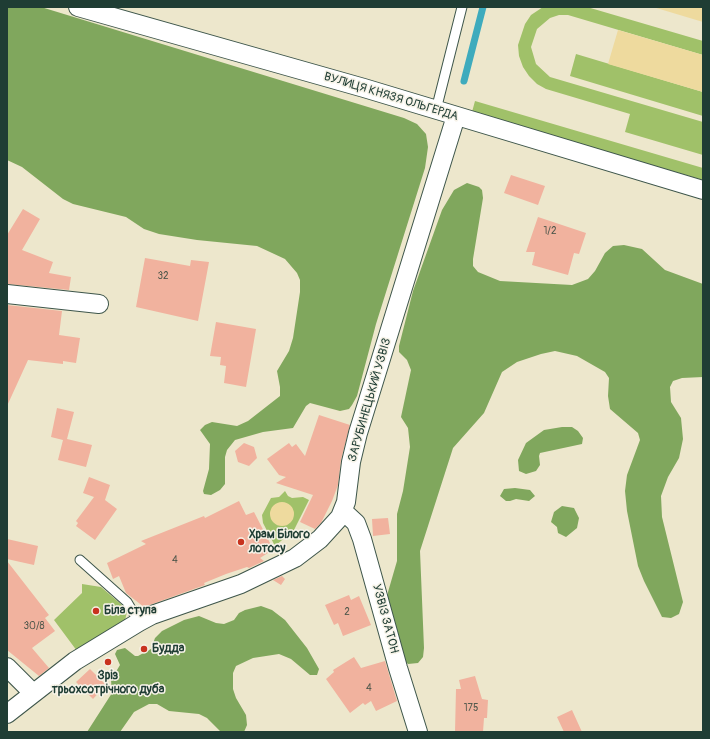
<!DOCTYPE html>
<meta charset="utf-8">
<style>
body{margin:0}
#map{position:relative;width:710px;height:739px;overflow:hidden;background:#ede7cc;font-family:Pangolin,sans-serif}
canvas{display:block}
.frame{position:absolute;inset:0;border:8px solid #1f3d34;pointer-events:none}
</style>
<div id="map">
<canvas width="710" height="739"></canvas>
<div class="frame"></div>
</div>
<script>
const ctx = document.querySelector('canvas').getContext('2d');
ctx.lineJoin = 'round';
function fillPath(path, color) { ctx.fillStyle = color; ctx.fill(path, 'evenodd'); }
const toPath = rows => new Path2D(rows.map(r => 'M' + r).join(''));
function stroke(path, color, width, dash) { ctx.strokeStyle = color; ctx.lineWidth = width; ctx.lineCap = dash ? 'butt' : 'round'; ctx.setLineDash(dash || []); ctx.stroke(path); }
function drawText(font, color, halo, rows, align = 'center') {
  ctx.font = font + ' Pangolin,sans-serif'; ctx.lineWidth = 3; ctx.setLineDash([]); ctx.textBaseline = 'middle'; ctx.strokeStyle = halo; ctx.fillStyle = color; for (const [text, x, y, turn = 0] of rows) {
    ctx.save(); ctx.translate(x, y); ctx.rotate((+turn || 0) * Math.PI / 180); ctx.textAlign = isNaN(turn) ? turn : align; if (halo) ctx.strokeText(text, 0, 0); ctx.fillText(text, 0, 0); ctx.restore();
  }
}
fillPath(toPath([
 [543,7,587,7,703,41,703,55,568,15,559,15,550,18,537,29,531,47,536,64,550,77,703,122,703,155,625,132,630,114,546,89,537,84,529,76,523,67,519,56,518,45,525,24,531,15],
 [576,54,703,92,703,116,570,76],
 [475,101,703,168,703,180,472,112],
 [285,491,288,496,292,498,303,497,309,500,294,530,275,546,263,523,262,515,271,498,279,497],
 [82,584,101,587,122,605,127,612,126,616,125,621,77,651,54,620,82,593]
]), '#a0c169');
fillPath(toPath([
 [7,7,41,7,404,118,417,124,426,134,428,147,425,168,376,324,357,396,352,405,349,409,340,411,310,403,306,406,293,428,263,432,235,440,227,450,225,457,225,484,220,490,211,495,204,494,203,491,209,469,210,444,200,430,205,425,212,422,237,426,248,421,280,396,280,387,277,371,289,351,293,338,300,292,300,280,297,273,285,259,257,246,197,240,159,234,144,229,126,217,73,204,63,199,22,167,7,160],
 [467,183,479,187,482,190,483,198,473,259,473,266,478,272,500,281,572,285,588,279,595,271,605,253,613,246,624,245,642,249,665,270,703,284,703,377,682,378,673,381,670,387,671,402,681,418,683,439,679,458,668,477,661,496,662,517,683,602,679,614,671,618,662,617,644,581,638,566,627,511,625,491,627,475,640,440,638,433,610,409,608,396,609,378,605,372,577,356,555,351,541,354,517,362,502,372,484,413,453,448,420,551,424,648,423,657,418,663,408,664,404,660,388,602,388,592,397,561,397,514,403,491,410,447,408,428,401,417,411,370,407,360,399,352,399,346,413,291,442,210,454,190],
 [562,427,572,427,578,431,583,438,582,444,540,453,539,456,540,465,536,471,526,474,519,471,518,460,526,443,544,430],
 [515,488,530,490,535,496,529,501,516,499,510,501,506,501,500,496,504,489],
 [562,506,574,508,579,518,577,528,566,537,558,533,557,527,551,522,554,512],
 [261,606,272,610,285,620,307,648,319,669,317,675,310,675,291,659,279,654,253,658,236,666,233,673,233,689,236,698,246,715,247,725,244,732,221,732,207,718,199,714,169,711,157,704,149,704,134,712,120,732,87,732,112,693,111,680,120,665,115,654,117,650,125,648,135,656,138,656,151,649,155,638,162,631,184,620,199,616,216,623,224,624,234,620,239,613,245,610]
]), '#80a75d');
fillPath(toPath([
 [653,7,703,7,703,22],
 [618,30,703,55,703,92,608,64],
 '270 514a12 12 0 1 1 24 0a12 12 0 1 1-24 0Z'
]), '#eeda9e');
stroke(toPath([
 [464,81,483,7]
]), '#3eabbd', 7);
fillPath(toPath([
 [511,175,545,186,538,205,504,193],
 [23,209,40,219,22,250,53,262,49,273,71,277,69,290,7,284,7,235],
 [538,217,586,233,579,254,574,253,568,275,532,265,535,252,526,252],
 [145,258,190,266,191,260,209,262,198,321,136,307],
 [7,305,62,311,59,335,80,338,76,363,63,361,63,364,28,360,7,406],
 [216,322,256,329,246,387,224,383,226,366,220,365,221,357,210,356],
 [57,408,74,412,67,439,92,445,86,467,58,460,63,440,51,437],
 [319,415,350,425,341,460,338,485,332,501,321,523,315,529,300,522,313,495,276,483,286,477,279,475,267,459,289,443,292,447,296,444,305,456],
 [244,443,254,447,257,458,249,466,238,462,235,451],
 [89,477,110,485,105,500,117,509,95,540,76,526,78,523,76,521,94,497,83,493],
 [239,501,246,515,254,512,271,545,271,551,260,558,264,561,249,568,247,567,226,574,204,583,205,585,144,607,126,593,119,576,113,579,107,563,146,544,141,541,204,516,205,518],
 [388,518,390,534,373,536,372,519],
 [7,539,38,546,34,565,7,559],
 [7,561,49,615,45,618,55,631,32,648,49,668,39,676,7,650],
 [282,576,285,579,281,585,273,580],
 [349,595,351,600,359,596,371,625,343,636,338,623,334,625,325,605],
 [354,657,361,668,385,661,397,701,376,711,371,701,365,705,363,703,350,713,326,679,334,672,333,670],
 [90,669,106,685,93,699,76,682],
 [475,676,482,699,488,700,487,718,484,718,483,732,455,732,456,689,461,689,459,680],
 [572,710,582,732,564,732,557,717]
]), '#f1b29e');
const lane = toPath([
 [436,110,462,7],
 [80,560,127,602,139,622]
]);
const street = toPath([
 [78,7,364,88,703,190],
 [7,294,99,304],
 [343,511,356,523,362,539,398,668,418,732],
 [7,667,32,692],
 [7,714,75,661,139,622,152,615,241,584,295,558,320,539,340,517,346,502,351,462,358,433,456,116]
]);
stroke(lane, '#3e564b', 11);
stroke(street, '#3e564b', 20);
stroke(lane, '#fff', 9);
stroke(street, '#fff', 18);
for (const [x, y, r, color] of [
 [241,542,4,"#c8321e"],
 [96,611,4,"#c8321e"],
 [144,649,4,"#c8321e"],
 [108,662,4,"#c8321e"]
]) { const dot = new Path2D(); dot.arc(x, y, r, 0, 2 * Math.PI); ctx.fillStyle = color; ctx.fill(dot); stroke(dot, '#f7f3e8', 1.5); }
drawText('10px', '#545a4e', null, [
 ["1/2",550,231],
 ["32",163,276],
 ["4",175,560],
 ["2",347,612],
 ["30/8",34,626],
 ["4",369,688],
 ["175",471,708]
]);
drawText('12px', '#1f3d34', '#f7f3e8', [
 ["ВУЛИЦЯ КНЯЗЯ ОЛЬГЕРДА",391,97,17],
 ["ЗАРУБИНЕЦЬКИЙ УЗВІЗ",370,400,-74],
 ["УЗВІЗ ЗАТОН",385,619,75]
]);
drawText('bold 12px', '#1f3d34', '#f7f3e8', [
 ["Храм Білого",249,535],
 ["лотосу",249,549],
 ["Біла ступа",104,611],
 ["Будда",152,649],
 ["Зріз",108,676,"center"],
 ["трьохсотрічного дуба",108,690,"center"]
], 'left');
</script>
